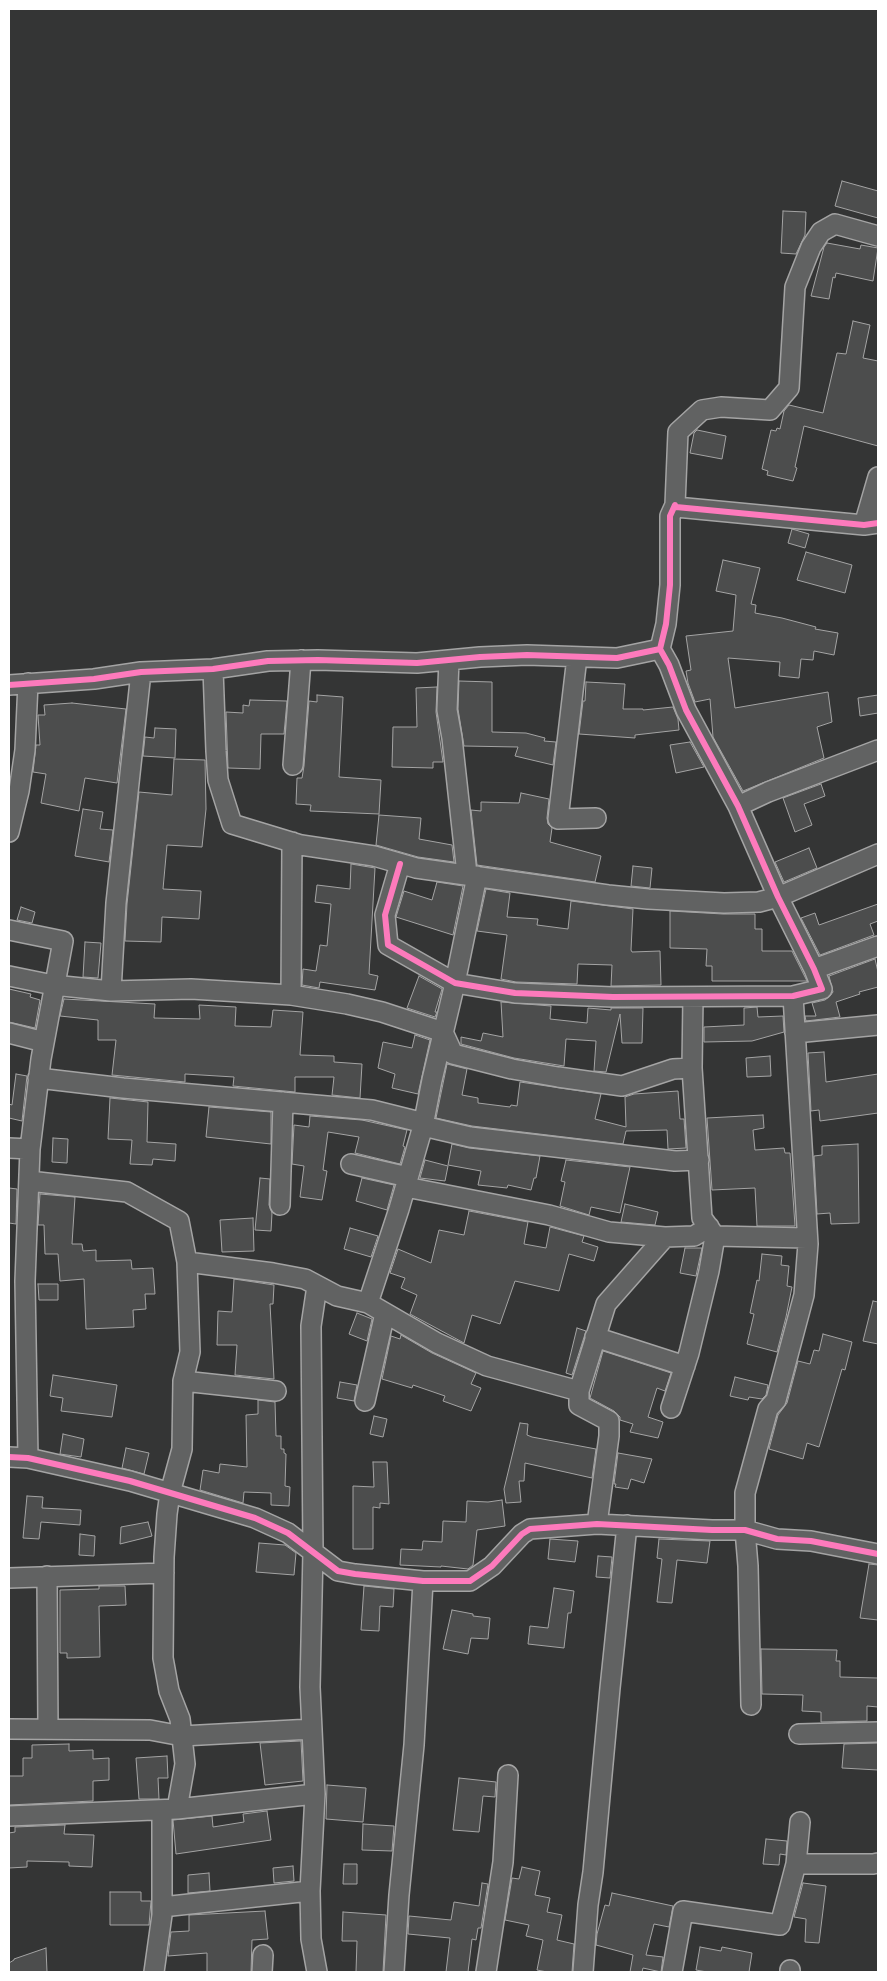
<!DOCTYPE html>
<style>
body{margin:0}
#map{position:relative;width:887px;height:1981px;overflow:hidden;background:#343535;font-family:"Indie Flower",sans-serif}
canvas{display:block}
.frame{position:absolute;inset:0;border:10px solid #fff;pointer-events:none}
</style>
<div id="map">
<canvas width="887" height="1981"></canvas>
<div class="frame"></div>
</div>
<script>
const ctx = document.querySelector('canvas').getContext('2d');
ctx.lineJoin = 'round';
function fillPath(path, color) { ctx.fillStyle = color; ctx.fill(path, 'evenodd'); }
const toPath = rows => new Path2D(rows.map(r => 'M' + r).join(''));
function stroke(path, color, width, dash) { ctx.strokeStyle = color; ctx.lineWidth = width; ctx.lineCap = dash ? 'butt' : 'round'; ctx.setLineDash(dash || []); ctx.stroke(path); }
const building = toPath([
 [842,181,878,191,878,218,835,206,842,181],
 [783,211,806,212,805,235,796,254,781,253,783,211],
 [827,243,860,249,861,245,878,248,873,281,836,273,835,278,833,277,829,299,811,296,824,247,827,243],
 [853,321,870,325,863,358,878,361,878,446,804,426,795,467,797,468,793,481,767,475,768,471,762,469,771,430,776,431,777,428,780,429,784,411,789,405,823,413,837,353,846,354,853,321],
 [697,430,726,436,722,459,690,453,694,433,697,430],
 [792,529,809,534,805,548,788,543,792,529],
 [806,552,852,565,845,593,797,580,806,552],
 [723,560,760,568,751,604,756,605,755,613,782,618,816,627,815,629,838,633,834,655,814,651,813,660,801,659,799,678,779,676,780,662,728,658,735,708,828,692,832,722,817,727,824,758,743,791,713,737,710,699,695,702,688,683,686,671,691,670,686,636,733,631,736,595,716,591,723,560],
 [459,681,492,682,492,732,526,733,545,738,544,741,556,742,553,765,515,756,518,747,464,746,458,709,459,681],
 [586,682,625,684,623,709,643,709,643,710,673,707,678,719,679,730,635,735,635,738,579,734,583,701,585,701,586,682],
 [437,687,436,712,443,762,433,762,433,768,392,767,393,727,417,727,416,688,437,687],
 [317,695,343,697,339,777,381,780,379,814,310,811,311,805,296,804,297,778,302,778,304,766,309,701,317,702,317,695],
 [878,695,878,713,860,716,858,698,878,695],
 [250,700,287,701,284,734,261,734,260,769,228,768,226,712,243,713,243,705,249,706,250,700],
 [72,703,126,709,117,783,85,778,79,811,41,803,46,774,33,772,36,745,40,745,38,715,45,715,44,705,72,703],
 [155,728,176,729,175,758,143,756,145,737,154,738,155,728],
 [690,742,704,767,676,773,670,745,690,742],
 [174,759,205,760,206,809,202,847,167,845,163,889,201,891,199,919,162,917,161,942,125,941,127,904,139,792,172,795,174,759],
 [821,784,825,796,804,804,812,825,795,832,783,798,821,784],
 [521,793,549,799,547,818,548,824,552,828,550,842,601,856,595,882,477,865,471,810,481,811,481,802,519,803,521,793],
 [83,809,103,812,100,829,113,830,109,862,75,856,83,809],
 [379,815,421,818,419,839,452,845,454,862,418,857,376,845,379,815],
 [809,848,817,868,784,882,775,862,809,848],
 [351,864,375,868,369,974,378,976,375,990,320,982,319,988,302,985,303,969,316,971,320,945,327,946,331,904,315,902,317,885,350,889,351,864],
 [633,866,652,868,650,888,631,886,633,866],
 [437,882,463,886,453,935,396,917,404,891,432,900,437,882],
 [486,889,510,893,507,917,538,919,537,925,568,929,571,901,633,909,631,950,632,952,660,951,661,985,611,986,612,965,578,964,577,984,516,982,501,979,507,935,477,931,486,889],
 [878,904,878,921,870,924,874,935,820,955,801,918,815,913,819,925,878,904],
 [21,907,35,912,32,923,17,920,21,907],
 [670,911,723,914,755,914,755,929,762,929,762,951,792,951,807,981,712,981,712,966,706,966,707,949,670,948,670,911],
 [85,942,101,943,98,978,83,977,85,942],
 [875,959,878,972,878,987,859,992,860,994,836,1002,840,1017,806,1021,805,1016,816,1016,812,1003,825,1000,830,996,833,992,829,976,875,959],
 [419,976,442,989,435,1012,437,1012,435,1017,407,1008,419,976],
 [9,989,31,994,30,997,40,1000,35,1028,9,1022,9,989],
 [64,999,155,1004,154,1018,200,1019,199,1005,236,1007,235,1026,271,1027,273,1010,303,1012,300,1055,334,1056,334,1062,362,1064,360,1098,332,1095,334,1077,295,1077,295,1092,233,1086,234,1077,185,1074,185,1082,112,1075,116,1040,98,1040,98,1020,60,1016,64,999],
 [501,1002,551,1006,550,1019,587,1023,588,1008,611,1010,611,1008,643,1008,642,1043,622,1043,620,1014,606,1072,594,1071,596,1041,566,1039,564,1066,514,1058,461,1044,461,1037,481,1041,483,1033,503,1037,501,1002],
 [757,1007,758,1017,783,1016,784,1032,752,1041,704,1042,704,1027,744,1025,744,1008,757,1007],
 [415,1035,430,1040,418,1094,392,1088,395,1074,378,1068,383,1042,412,1048,415,1035],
 [824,1052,826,1082,878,1074,878,1113,820,1121,819,1110,811,1111,808,1053,824,1052],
 [770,1056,771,1076,747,1077,746,1058,770,1056],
 [447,1064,467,1069,462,1095,478,1098,478,1103,510,1107,511,1105,517,1106,520,1082,601,1094,595,1119,626,1127,625,1097,634,1094,678,1091,680,1119,684,1119,686,1148,668,1149,667,1130,626,1131,623,1144,472,1126,436,1118,447,1064],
 [16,1074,27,1076,22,1121,9,1118,9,1104,12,1105,16,1074],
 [110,1098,148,1102,147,1142,176,1144,175,1161,153,1159,152,1165,130,1164,132,1140,108,1139,110,1098],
 [209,1107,271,1112,271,1144,206,1137,209,1107],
 [763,1115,764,1128,753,1130,755,1150,784,1148,785,1153,790,1153,795,1226,757,1226,755,1188,712,1190,707,1118,763,1115],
 [310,1116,362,1120,407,1130,403,1146,405,1147,400,1164,355,1153,359,1137,328,1132,323,1170,327,1171,322,1200,300,1197,304,1166,292,1164,294,1125,309,1127,310,1116],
 [53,1138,68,1139,67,1163,52,1162,53,1138],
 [452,1144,469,1148,540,1156,536,1178,534,1178,531,1190,508,1185,507,1188,478,1185,481,1171,448,1165,452,1144],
 [858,1144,859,1223,831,1224,830,1213,817,1214,814,1156,822,1155,822,1146,858,1144],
 [425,1160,448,1166,445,1181,420,1178,425,1160],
 [566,1160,630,1167,620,1213,591,1207,589,1215,560,1206,565,1182,561,1181,566,1160],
 [260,1178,270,1179,269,1205,272,1213,271,1231,255,1230,260,1178],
 [362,1178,394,1185,387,1210,356,1201,362,1178],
 [9,1188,17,1189,16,1224,9,1223,9,1188],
 [40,1194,75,1197,72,1244,82,1244,83,1251,96,1250,96,1261,131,1260,132,1269,153,1268,155,1294,145,1294,146,1309,133,1310,134,1327,86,1329,84,1279,60,1281,58,1254,45,1254,44,1225,38,1225,40,1194],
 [625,1204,658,1212,655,1225,621,1222,625,1204],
 [469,1211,528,1222,524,1244,546,1248,550,1227,584,1236,582,1242,598,1247,594,1261,569,1254,559,1291,515,1281,500,1324,472,1315,464,1343,410,1314,417,1295,401,1288,405,1278,390,1273,398,1249,431,1263,439,1230,464,1235,469,1211],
 [253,1218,254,1251,222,1252,220,1220,253,1218],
 [350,1228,378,1236,371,1257,344,1249,350,1228],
 [685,1248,702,1248,696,1276,680,1273,685,1248],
 [762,1254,782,1256,781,1265,789,1266,787,1286,792,1287,786,1317,777,1352,747,1344,754,1314,750,1313,757,1280,759,1281,762,1254],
 [234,1279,274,1285,273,1304,270,1304,274,1379,235,1375,237,1345,217,1345,218,1311,232,1312,234,1279],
 [38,1284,58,1284,58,1300,39,1300,38,1284],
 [873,1301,878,1302,878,1344,863,1341,873,1301],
 [357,1313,372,1319,367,1341,349,1334,357,1313],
 [577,1328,586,1331,572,1375,566,1373,577,1328],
 [823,1334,852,1342,845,1370,842,1369,819,1447,807,1443,803,1459,769,1449,778,1415,787,1403,798,1361,810,1364,814,1350,819,1351,823,1334],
 [401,1335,432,1353,476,1373,471,1384,481,1388,471,1411,443,1401,445,1396,413,1385,412,1388,382,1379,391,1336,400,1339,401,1335],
 [603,1351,671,1373,665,1391,657,1388,648,1417,663,1422,658,1438,630,1432,633,1424,620,1420,620,1417,614,1411,590,1398,603,1351],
 [53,1375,117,1385,112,1417,61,1411,63,1398,50,1396,53,1375],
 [735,1377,768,1385,766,1395,762,1399,749,1397,748,1400,730,1396,735,1377],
 [340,1382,357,1385,354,1401,337,1398,340,1382],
 [258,1400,275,1402,276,1436,281,1436,281,1449,284,1449,284,1453,286,1454,285,1486,290,1487,289,1506,271,1505,271,1493,244,1492,243,1503,200,1490,203,1470,219,1473,220,1464,247,1467,246,1415,258,1414,258,1400],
 [374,1416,387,1419,383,1437,370,1434,374,1416],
 [520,1423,528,1424,527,1435,532,1437,596,1449,592,1478,525,1463,524,1481,519,1481,521,1502,506,1503,504,1489,520,1423],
 [63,1434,84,1439,81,1457,60,1454,63,1434],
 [126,1448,149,1453,144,1474,122,1468,126,1448],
 [618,1453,652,1459,644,1483,631,1479,628,1489,615,1487,616,1484,614,1484,618,1453],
 [373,1462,387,1462,389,1504,380,1503,380,1508,373,1507,373,1549,353,1549,353,1486,374,1487,373,1462],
 [27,1496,43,1497,42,1508,81,1510,80,1525,41,1522,39,1539,23,1538,27,1496],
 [502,1500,505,1526,477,1530,473,1565,468,1569,441,1566,441,1567,400,1565,401,1549,422,1550,423,1541,442,1542,443,1521,466,1522,467,1501,488,1502,502,1500],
 [148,1522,152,1536,120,1544,121,1527,148,1522],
 [80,1534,95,1536,94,1556,79,1555,80,1534],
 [550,1539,578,1541,575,1562,548,1559,550,1539],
 [659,1539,710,1541,707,1563,677,1560,672,1603,657,1602,662,1559,657,1558,659,1539],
 [259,1543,285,1545,296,1553,294,1575,256,1572,259,1543],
 [598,1556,612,1557,610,1578,596,1577,598,1556],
 [869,1564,878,1565,878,1620,860,1618,869,1564],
 [99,1586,125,1586,126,1605,99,1606,100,1657,67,1658,67,1653,60,1653,60,1590,99,1589,99,1586],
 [364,1586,394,1589,393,1607,380,1606,379,1631,361,1630,364,1586],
 [554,1588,574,1591,571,1613,568,1613,564,1648,528,1644,530,1626,548,1628,554,1588],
 [452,1610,473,1614,473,1616,490,1618,488,1639,471,1638,468,1654,443,1649,452,1610],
 [761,1649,837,1650,836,1661,840,1661,840,1677,878,1678,878,1707,867,1706,867,1721,821,1722,821,1712,802,1711,803,1695,762,1694,761,1649],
 [301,1741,303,1781,265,1785,260,1743,301,1741],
 [878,1743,878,1770,842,1768,844,1744,878,1743],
 [69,1744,69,1751,93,1750,93,1759,109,1758,109,1780,93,1781,93,1801,9,1805,9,1776,23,1776,23,1758,32,1758,32,1745,69,1744],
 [167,1756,168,1778,158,1778,159,1799,139,1799,136,1758,167,1756],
 [459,1778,496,1782,495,1797,483,1796,479,1832,453,1830,459,1778],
 [327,1785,366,1788,363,1822,326,1819,327,1785],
 [267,1811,271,1840,176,1854,173,1820,212,1816,213,1827,244,1822,243,1814,267,1811],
 [363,1824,394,1826,392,1851,362,1850,363,1824],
 [65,1825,64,1834,94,1835,92,1867,69,1866,69,1862,27,1861,27,1867,9,1868,9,1833,15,1832,15,1827,65,1825],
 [766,1839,787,1841,786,1855,780,1854,779,1865,763,1864,766,1839],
 [344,1864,357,1864,357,1884,343,1884,344,1864],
 [293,1866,294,1881,274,1883,273,1868,293,1866],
 [522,1867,540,1871,535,1895,550,1898,547,1912,562,1915,557,1940,574,1944,572,1972,547,1972,537,1970,543,1940,526,1936,529,1925,505,1920,512,1878,519,1879,522,1867],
 [209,1873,210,1891,188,1893,188,1875,209,1873],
 [482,1883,488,1884,481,1928,478,1928,476,1940,472,1939,468,1972,446,1972,450,1938,408,1934,409,1916,451,1920,454,1902,479,1906,482,1883],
 [803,1883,826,1886,819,1943,805,1942,806,1919,794,1917,803,1883],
 [110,1892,141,1892,141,1901,151,1901,149,1925,110,1925,110,1892],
 [612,1893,673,1906,669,1927,654,1924,646,1955,663,1957,661,1972,643,1968,642,1972,630,1972,633,1955,596,1945,597,1934,605,1905,609,1906,612,1893],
 [265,1911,268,1939,252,1940,251,1972,207,1972,207,1953,168,1956,171,1932,189,1931,189,1915,265,1911],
 [343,1912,386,1915,383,1972,356,1972,357,1941,342,1941,343,1912],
 [700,1947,721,1951,722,1947,752,1953,749,1972,707,1972,696,1970,700,1947],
 [46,1948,47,1972,9,1972,9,1963,14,1960,14,1959,46,1948]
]);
fillPath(building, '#4c4d4d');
stroke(building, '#a4a4a4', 1);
const street = toPath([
 [675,505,678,432,702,410,721,407,770,410,789,388,795,287,811,247,821,232,835,224,878,236],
 [864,525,878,477],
 [577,657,558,819,596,818],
 [449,660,447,710,452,738,467,874],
 [213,669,216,751,218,780,232,824,301,845,374,856,416,868,608,895,648,899,724,903,759,902,778,897,878,854],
 [9,685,94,679,141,672,213,669,268,661,318,660,417,663,480,657,527,655,617,658,660,649,666,624,670,585,670,516,675,505,676,507,864,525,878,523],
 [293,765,301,660],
 [738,806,768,792,878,750],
 [9,832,19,791,25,750,28,683],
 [400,864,385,915,388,945,455,983,515,993,613,997,793,996,822,989,814,969,778,897,738,806,686,710,669,665,660,649],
 [9,930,63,941,41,1059,30,1149,25,1281,28,1458],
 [814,969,878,946],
 [9,976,53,985,111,991,191,989,291,995,347,1004,382,1012,443,1032,453,1054,512,1069,558,1077,622,1086,673,1069,692,1068],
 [111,991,116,903,141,672],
 [291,995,292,842],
 [693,997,692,1068,702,1218,715,1236,807,1238],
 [9,1033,44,1042],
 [795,1033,878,1025],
 [38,1078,123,1088,372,1110,424,1123],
 [423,1126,470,1137,675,1161,699,1160],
 [9,1148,30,1149],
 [351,1164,408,1177],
 [29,1181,127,1192,179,1221,187,1262,190,1352,183,1381,182,1449,170,1493,167,1514,164,1557,163,1658,169,1691,180,1719,185,1764,177,1809,315,1794],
 [406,1187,549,1215,609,1232,665,1237,694,1236,709,1227],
 [280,1205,283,1102],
 [187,1262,273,1273,305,1279,337,1296,368,1303,437,1343,487,1366,579,1391],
 [368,1303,399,1209,423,1126,432,1080,455,983,477,876],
 [595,1337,685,1366],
 [183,1381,276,1391],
 [365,1401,385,1313],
 [671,1408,689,1353,709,1271,715,1236],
 [9,1457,28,1458,130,1481,255,1518,288,1533,338,1571,355,1574,423,1581,470,1581,492,1566,522,1534,530,1529,597,1524,712,1530,745,1530,777,1539,811,1541,878,1554],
 [597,1524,609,1436,609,1421,579,1405,579,1391,606,1304,665,1237],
 [47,1576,48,1729],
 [9,1578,164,1573],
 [751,1705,748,1566,745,1530,745,1493,768,1409,776,1400,804,1295,808,1244,793,996],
 [9,1729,150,1730,182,1736,312,1729],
 [799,1734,878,1732],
 [9,1816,177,1809],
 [796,1864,873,1864,878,1863],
 [162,1907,310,1891],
 [154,1972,162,1915,162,1810],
 [262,1972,263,1955],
 [317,1972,311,1939,310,1891,315,1794,310,1687,313,1551,311,1326,317,1286],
 [394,1972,399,1895,414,1745,423,1581],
 [486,1972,503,1862,508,1775],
 [583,1972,588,1905,593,1872,610,1688,627,1525],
 [672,1972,683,1911,780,1925,796,1864,800,1822],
 [790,1972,790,1970]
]);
stroke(street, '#a4a4a4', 22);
stroke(street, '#616262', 19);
stroke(toPath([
 [9,685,94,679,141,672,213,669,268,661,318,660,417,663,480,657,527,655,617,658,660,649,666,624,670,585,670,516,675,505,676,507,864,525,878,523],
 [400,864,385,915,388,945,455,983,515,993,613,997,793,996,822,989,814,969,778,897,738,806,686,710,669,665,660,649],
 [9,1457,28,1458,130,1481,255,1518,288,1533,338,1571,355,1574,423,1581,470,1581,492,1566,522,1534,530,1529,597,1524,712,1530,745,1530,777,1539,811,1541,878,1554]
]), '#fd7abc', 6);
</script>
